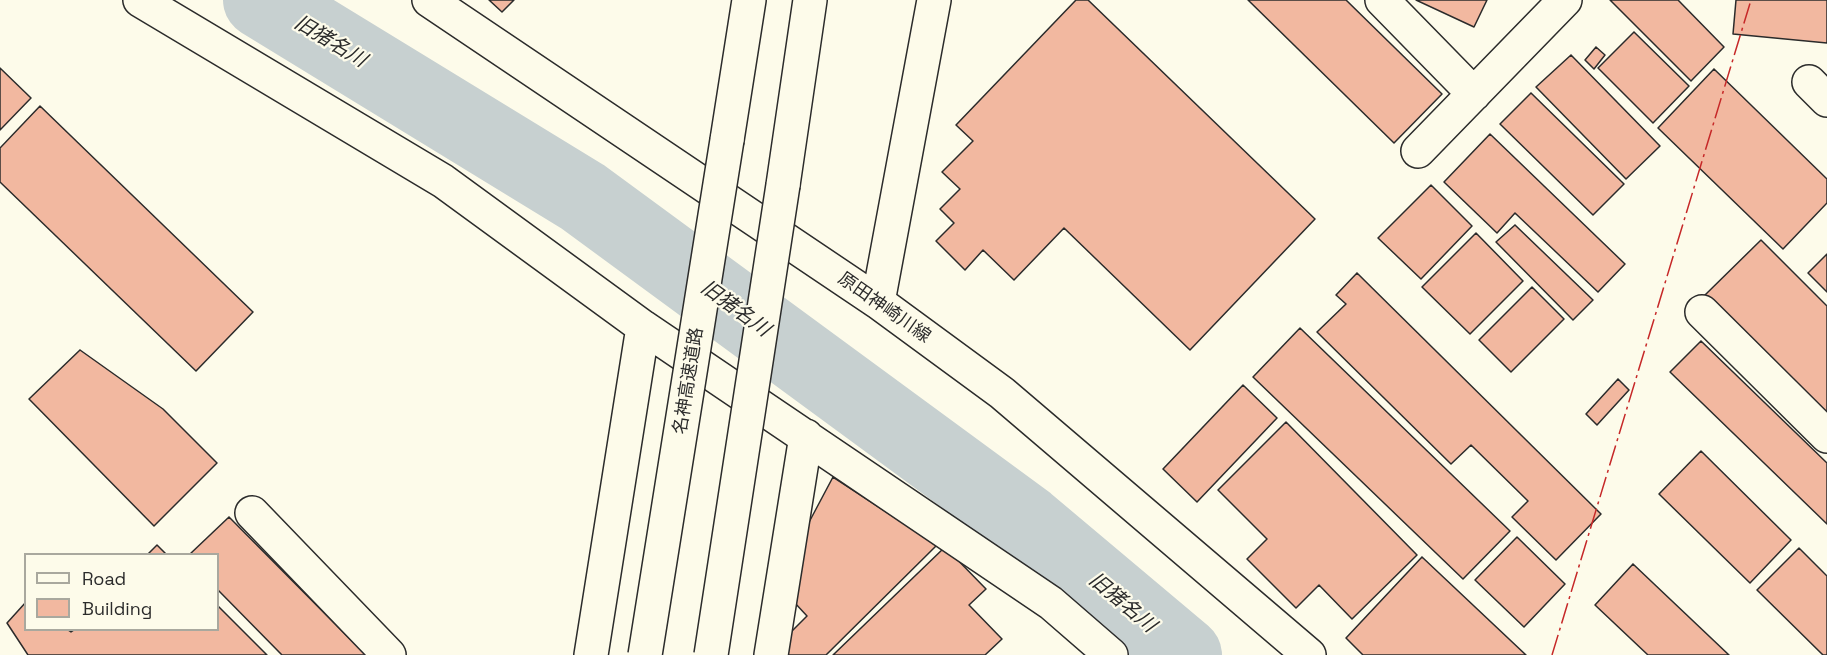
<!DOCTYPE html>
<meta charset="utf-8">
<style>
body{margin:0}
#map{position:relative;width:1827px;height:655px;overflow:hidden;background:#fdfbea;font-family:"Space Grotesk",sans-serif}
canvas{display:block}
.legend{position:absolute;left:24px;top:553px;width:195px;height:78px;box-sizing:border-box;background:#fdfbea;border:2px solid #a9a89e;margin:0;padding:8px 10px;list-style:none;font-size:18px;color:#2b2b2b}
.legend li{display:flex;align-items:center;gap:12px;height:30px}
.legend b{width:30px;border:2px solid #a9a89e}
</style>
<div id="map">
<canvas width="1827" height="655"></canvas>
<ul class="legend">
<li><b style="height:8px;background:#fdfbea"></b>Road</li>
<li><b style="height:16px;background:#f2b8a0"></b>Building</li>
</ul>
</div>
<script>
const ctx = document.querySelector('canvas').getContext('2d');
ctx.lineJoin = 'round';
const toPath = rows => new Path2D(rows.map(r => 'M' + r).join(''));
function stroke(path, color, width, dash) { ctx.strokeStyle = color; ctx.lineWidth = width; ctx.lineCap = dash ? 'butt' : 'round'; ctx.setLineDash(dash || []); ctx.stroke(path); }
function fillPath(path, color) { ctx.fillStyle = color; ctx.fill(path, 'evenodd'); }
function drawText(font, color, halo, rows, align = 'center') {
  ctx.font = font + ' "Space Grotesk","Noto Sans JP",sans-serif'; ctx.lineWidth = 4.5; ctx.setLineDash([]); ctx.textBaseline = 'middle'; ctx.strokeStyle = halo; ctx.fillStyle = color; for (const [text, x, y, turn = 0] of rows) {
    ctx.save(); ctx.translate(x, y); ctx.rotate((+turn || 0) * Math.PI / 180); ctx.textAlign = isNaN(turn) ? turn : align; if (halo) ctx.strokeText(text, 0, 0); ctx.fillText(text, 0, 0); ctx.restore();
  }
}
stroke(toPath([
 [261,0,583,197,1027,523,1184,655]
]), '#c7d0d0', 76);
const building = toPath([
 [489,0,514,0,502,12,489,0],
 [1076,0,1088,0,1315,219,1190,350,1064,228,1014,280,983,250,965,270,936,241,954,223,940,209,960,189,942,172,973,141,956,125,1076,0],
 [1248,0,1346,0,1442,94,1394,143,1248,0],
 [1416,0,1487,0,1474,27,1416,0],
 [1610,0,1678,0,1724,47,1691,81,1610,0],
 [1736,0,1827,0,1827,43,1733,34,1736,0],
 [1634,32,1689,86,1653,123,1598,68,1634,32],
 [1596,47,1605,55,1594,69,1585,60,1596,47],
 [1571,55,1660,146,1626,179,1536,87,1571,55],
 [0,68,31,98,0,130,0,68],
 [1714,69,1827,179,1827,203,1783,249,1658,128,1714,69],
 [1531,93,1624,184,1593,215,1500,124,1531,93],
 [40,106,253,312,196,371,0,182,0,148,40,106],
 [1490,134,1625,264,1598,292,1515,213,1497,233,1444,182,1490,134],
 [1431,185,1472,226,1421,279,1378,238,1431,185],
 [1515,225,1593,300,1573,320,1496,242,1515,225],
 [1476,233,1523,281,1470,334,1422,287,1476,233],
 [1761,240,1827,306,1827,417,1705,295,1761,240],
 [1827,254,1827,292,1808,273,1827,254],
 [1357,273,1601,514,1556,560,1512,517,1528,501,1471,445,1451,464,1317,332,1346,304,1336,295,1357,273],
 [1532,287,1564,319,1511,372,1479,340,1532,287],
 [1300,328,1510,531,1463,579,1253,377,1300,328],
 [1701,341,1827,463,1827,524,1670,372,1701,341],
 [80,350,163,409,217,463,154,526,29,399,80,350],
 [1618,379,1629,390,1597,425,1586,414,1618,379],
 [1243,385,1277,418,1197,502,1163,469,1243,385],
 [1286,422,1417,555,1352,619,1319,585,1296,608,1247,559,1267,539,1218,490,1286,422],
 [1701,451,1791,540,1750,583,1659,494,1701,451],
 [833,477,937,545,826,655,787,655,788,635,807,616,794,602,807,526,833,477],
 [229,517,366,655,282,655,218,590,218,554,190,554,229,517],
 [1517,537,1565,584,1524,627,1475,580,1517,537],
 [157,545,166,554,148,554,157,545],
 [945,547,986,589,969,605,1002,639,985,655,833,655,945,547],
 [1799,548,1827,576,1827,655,1823,655,1757,590,1799,548],
 [1422,557,1526,655,1363,655,1346,638,1422,557],
 [1633,564,1729,655,1648,655,1595,605,1633,564],
 [26,602,26,630,68,630,71,632,74,630,218,630,218,606,267,655,28,655,7,623,26,602]
]);
fillPath(building, '#f2b8a0');
stroke(building, '#2b2b2b', 1.5);
const minor = toPath([
 [140,0,443,181,643,327,1051,603,1111,655],
 [429,0,878,302,1002,393,1309,655],
 [1382,0,1474,94],
 [1809,82,1827,100],
 [1418,151,1565,0],
 [878,302,934,0],
 [1702,312,1827,436],
 [252,513,389,655],
 [591,655,643,327],
 [771,655,806,436]
]);
const highway = toPath([
 [727,140,749,0],
 [783,185,810,0]
]);
stroke(minor, '#2b2b2b', 36);
stroke(highway, '#2b2b2b', 36);
stroke(minor, '#fdfbea', 33);
stroke(highway, '#fdfbea', 33);
const highwayBridge = toPath([
 [645,655,727,140],
 [711,655,783,185]
]);
stroke(highwayBridge, '#2b2b2b', 36, []);
stroke(highwayBridge, '#fdfbea', 33);
stroke(toPath([
 [1552,655,1751,0]
]), '#c62828', 1.5, [21, 4.5, 3, 4.5]);
drawText('18px', '#2b2b2b', '#fdfbea', [
 ["原田神崎川線",884,308,35],
 ["名神高速道路",689,381,-81]
]);
drawText('italic 20px', '#2b2b2b', '#fdfbea', [
 ["旧猪名川",330,42,31],
 ["旧猪名川",735,309,36],
 ["旧猪名川",1122,603,40]
]);
</script>
